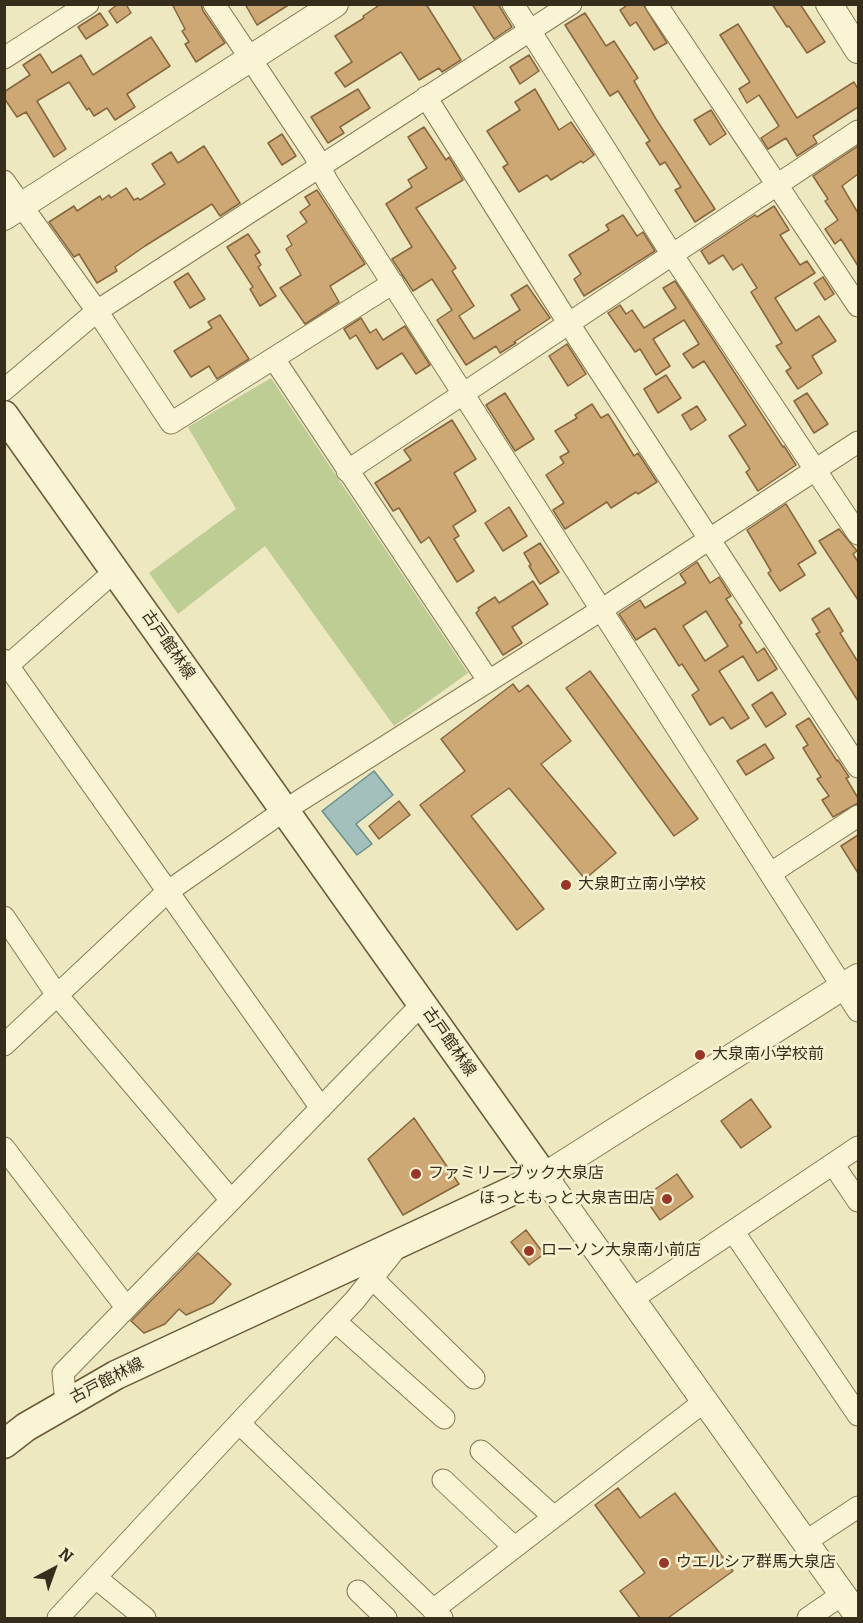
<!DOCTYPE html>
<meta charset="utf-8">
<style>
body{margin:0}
#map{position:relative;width:863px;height:1623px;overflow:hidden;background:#eee8c0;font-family:Bitter,serif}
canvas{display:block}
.frame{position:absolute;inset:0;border:6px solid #372d1c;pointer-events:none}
.north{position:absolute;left:24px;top:1539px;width:60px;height:60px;-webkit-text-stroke:4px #f6f1d0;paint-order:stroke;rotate:41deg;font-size:16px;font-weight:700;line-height:24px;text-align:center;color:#372d1c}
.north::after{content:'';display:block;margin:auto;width:21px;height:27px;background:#372d1c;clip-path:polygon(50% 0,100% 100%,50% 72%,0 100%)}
</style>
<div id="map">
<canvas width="863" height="1623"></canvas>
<div class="frame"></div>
<div class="north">N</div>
</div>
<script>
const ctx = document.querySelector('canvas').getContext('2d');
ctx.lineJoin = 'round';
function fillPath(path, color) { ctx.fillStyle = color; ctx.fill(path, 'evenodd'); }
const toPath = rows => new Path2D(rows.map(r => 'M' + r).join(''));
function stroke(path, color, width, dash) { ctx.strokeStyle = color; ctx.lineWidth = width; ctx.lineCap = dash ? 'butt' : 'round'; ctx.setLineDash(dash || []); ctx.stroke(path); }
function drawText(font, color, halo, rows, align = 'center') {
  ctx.font = font + ' Bitter,"Noto Sans JP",serif'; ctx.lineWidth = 5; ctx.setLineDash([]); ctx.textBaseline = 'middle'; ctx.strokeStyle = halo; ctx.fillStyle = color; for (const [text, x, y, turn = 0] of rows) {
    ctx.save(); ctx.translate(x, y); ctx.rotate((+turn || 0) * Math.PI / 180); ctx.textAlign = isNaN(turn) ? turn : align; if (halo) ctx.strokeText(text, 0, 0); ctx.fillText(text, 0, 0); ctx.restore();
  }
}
fillPath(toPath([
 [271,378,468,673,394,726,265,546,178,614,149,573,236,509,188,427]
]), '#bdcd94');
const water = toPath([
 [374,771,393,795,356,824,372,844,357,855,322,811,374,771]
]);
fillPath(water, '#a3c0bc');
stroke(water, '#6a8e8b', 1.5);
const building = toPath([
 [118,4,126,4,131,13,117,23,109,11,118,4],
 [172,4,201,4,203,11,225,43,196,62,185,44,189,42,182,31,185,29,172,4],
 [245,4,290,4,257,25,245,4],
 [381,4,426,4,461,60,442,72,439,68,419,80,401,52,345,87,335,73,352,62,335,36,364,18,363,16,381,4],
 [472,4,498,4,512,27,494,39,472,4],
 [629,4,643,4,667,43,654,50,636,22,630,26,620,10,629,4],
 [772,4,800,4,825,42,807,53,789,26,787,27,772,4],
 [100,13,108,25,86,39,78,27,100,13],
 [585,13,606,46,614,41,638,78,634,81,656,119,715,209,695,222,675,190,681,187,665,162,660,165,646,143,650,141,618,91,610,96,565,25,585,13],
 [738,24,797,118,854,82,858,89,858,107,813,136,817,143,797,156,786,138,768,149,761,138,779,126,759,95,747,103,739,89,750,82,720,35,738,24],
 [151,37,170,66,127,94,135,107,115,120,107,108,94,116,89,108,87,110,69,82,37,101,66,149,54,157,26,112,17,117,4,98,4,92,30,75,23,65,40,54,52,73,81,55,93,75,151,37],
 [529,55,539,71,520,84,510,67,529,55],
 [358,89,370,108,340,127,344,133,328,143,311,117,358,89],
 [535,89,559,130,571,122,594,155,583,163,581,161,551,180,547,175,519,192,503,167,508,164,487,131,520,110,515,102,535,89],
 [711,110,726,134,710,145,694,120,711,110],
 [424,127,446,160,449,157,463,180,416,208,456,268,452,271,474,306,459,316,474,339,520,310,511,295,527,285,550,318,514,342,516,343,500,353,496,346,466,365,437,320,452,310,432,279,413,291,392,259,412,247,386,204,412,187,408,180,427,168,408,137,424,127],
 [282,134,296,156,282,165,268,143,282,134],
 [204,146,240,203,220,216,212,204,145,246,115,267,117,271,97,283,79,254,74,257,49,222,74,206,77,211,100,196,102,200,109,195,111,198,126,188,134,200,138,198,140,200,165,184,152,164,171,152,178,163,204,146],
 [858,146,858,174,842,186,858,213,858,266,841,239,835,244,825,229,838,220,825,201,828,199,813,176,858,146],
 [317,190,365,264,330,286,339,302,305,324,280,288,301,275,286,249,292,245,287,236,307,222,300,212,310,205,305,197,317,190],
 [774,206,789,230,780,235,800,265,807,261,815,273,775,298,796,331,819,316,836,341,812,356,822,373,798,389,786,371,791,368,776,346,782,343,751,292,757,288,742,264,733,270,723,255,709,264,701,251,755,215,757,217,774,206],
 [623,215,637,236,643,232,655,251,584,296,574,279,581,274,569,255,609,230,606,225,623,215],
 [248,234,260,252,255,255,261,265,258,267,276,296,260,306,250,289,253,287,227,247,248,234],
 [188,273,205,299,190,308,174,282,188,273],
 [823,277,834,294,825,300,814,283,823,277],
 [675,281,783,447,784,446,796,465,758,491,746,472,750,469,729,436,746,425,704,361,693,368,683,354,699,344,684,320,653,339,670,366,656,375,640,349,635,352,608,313,620,305,626,314,632,310,644,328,676,308,663,288,675,281],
 [220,315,249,359,217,379,209,366,191,377,174,351,212,328,208,322,220,315],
 [361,318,370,333,376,329,383,340,405,326,430,365,416,374,402,353,377,369,356,335,350,339,344,329,361,318],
 [567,344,586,374,568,386,549,356,567,344],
 [666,375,681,398,658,413,644,389,666,375],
 [505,393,534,439,515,451,486,405,505,393],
 [807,393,828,424,814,433,794,401,807,393],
 [592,404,601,418,608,414,634,456,638,453,657,482,638,494,636,492,611,508,607,502,565,529,553,510,564,503,546,475,564,463,560,457,569,452,555,431,577,418,575,415,592,404],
 [697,406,706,420,691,430,682,415,697,406],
 [452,420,476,459,454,473,476,511,453,526,459,536,454,539,474,571,457,582,429,537,421,543,399,508,393,511,375,483,411,460,404,450,452,420],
 [786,504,816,553,798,564,805,575,780,591,768,573,771,571,747,530,786,504],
 [509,507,527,536,503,551,485,523,509,507],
 [839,529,857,551,853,554,858,562,858,600,819,541,839,529],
 [540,543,559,572,540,584,529,566,531,565,524,553,540,543],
 [697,562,710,583,719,577,731,596,726,599,742,623,739,625,757,653,764,648,777,669,758,681,743,656,719,671,749,718,731,729,723,717,710,725,692,695,699,690,682,664,679,666,655,628,636,640,619,614,640,600,645,608,686,583,680,574,697,562],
 [706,611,728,646,705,661,683,626,706,611],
 [533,581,548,604,512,627,522,643,503,655,476,613,479,610,478,608,495,597,499,603,533,581],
 [829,608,843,631,840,633,858,662,858,701,816,634,820,632,812,619,829,608],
 [590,671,698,819,674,836,566,688,590,671],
 [513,684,519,692,528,685,571,741,541,764,616,853,585,879,509,788,471,816,544,909,517,930,420,805,465,771,441,739,513,684],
 [772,692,786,714,766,727,752,705,772,692],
 [809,718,837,761,838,760,849,777,846,778,858,798,858,803,833,817,822,800,829,796,817,779,821,777,803,748,808,745,796,726,809,718],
 [765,744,774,758,746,775,737,761,765,744],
 [399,801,410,815,379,839,369,826,399,801],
 [858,835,858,873,841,846,858,835],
 [751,1099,771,1127,741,1148,721,1121,751,1099],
 [414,1118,459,1184,403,1215,368,1159,414,1118],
 [677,1174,693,1197,660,1220,644,1197,677,1174],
 [526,1230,544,1254,529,1265,511,1242,526,1230],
 [198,1253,231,1284,213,1303,186,1315,179,1309,165,1324,144,1333,131,1321,198,1253],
 [618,1488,640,1518,675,1493,733,1571,668,1618,640,1618,620,1591,645,1573,595,1505,618,1488]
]);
fillPath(building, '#cda875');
stroke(building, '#87663d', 1.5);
const minor = toPath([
 [214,4,314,154,327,181,858,1011],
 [513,4,673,256,858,534],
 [656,4,858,306],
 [4,58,88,4],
 [426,97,569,324,858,767],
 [4,181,97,311,171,423,393,283],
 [274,359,488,680],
 [4,390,97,311,571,4],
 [347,471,858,131],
 [4,660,321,1108],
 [4,669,115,571],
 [771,873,858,816],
 [4,917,57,995,231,1200],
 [4,1045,167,892,285,810,601,610,858,442],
 [4,1148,126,1307],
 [833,1164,858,1201],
 [733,1231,858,1415],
 [372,1278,474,1378],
 [632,1299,858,1147],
 [335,1321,444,1418],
 [66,1403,63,1373,422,1004],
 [239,1423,442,1618],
 [481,1451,554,1517],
 [443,1480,514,1547],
 [805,1542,858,1507],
 [96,1578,145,1618],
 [358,1591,386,1618],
 [433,1610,705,1401],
 [58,1618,239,1423,355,1300,397,1247],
 [808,1618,843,1594]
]);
const tertiary = toPath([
 [829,4,858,50],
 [4,217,335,4],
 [858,977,544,1176,858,1616]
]);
const secondary = toPath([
 [4,415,544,1176,116,1375,26,1427,4,1444]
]);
stroke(minor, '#887958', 23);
stroke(tertiary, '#887958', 28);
stroke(secondary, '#6a5a3b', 31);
stroke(minor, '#f9f4d3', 21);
stroke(tertiary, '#f9f4d3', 26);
stroke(secondary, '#f9f4d3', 28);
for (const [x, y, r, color] of [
 [566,885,6,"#983727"],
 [700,1055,6,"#983727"],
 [416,1174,6,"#983727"],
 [667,1199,6,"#983727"],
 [529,1251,6,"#983727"],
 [664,1563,6,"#983727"]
]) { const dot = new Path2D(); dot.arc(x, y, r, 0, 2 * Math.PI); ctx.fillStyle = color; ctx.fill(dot); stroke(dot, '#f6f1d0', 2); }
drawText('16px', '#372d1c', '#f6f1d0', [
 ["古戸館林線",168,645,55],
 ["古戸館林線",449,1042,55],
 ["古戸館林線",107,1381,-27]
]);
drawText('16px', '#372d1c', '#f6f1d0', [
 ["大泉町立南小学校",578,885],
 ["大泉南小学校前",712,1055],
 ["ファミリーブック大泉店",428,1174],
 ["ほっともっと大泉吉田店",655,1199,"right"],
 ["ローソン大泉南小前店",541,1251],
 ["ウエルシア群馬大泉店",676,1563]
], 'left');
</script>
